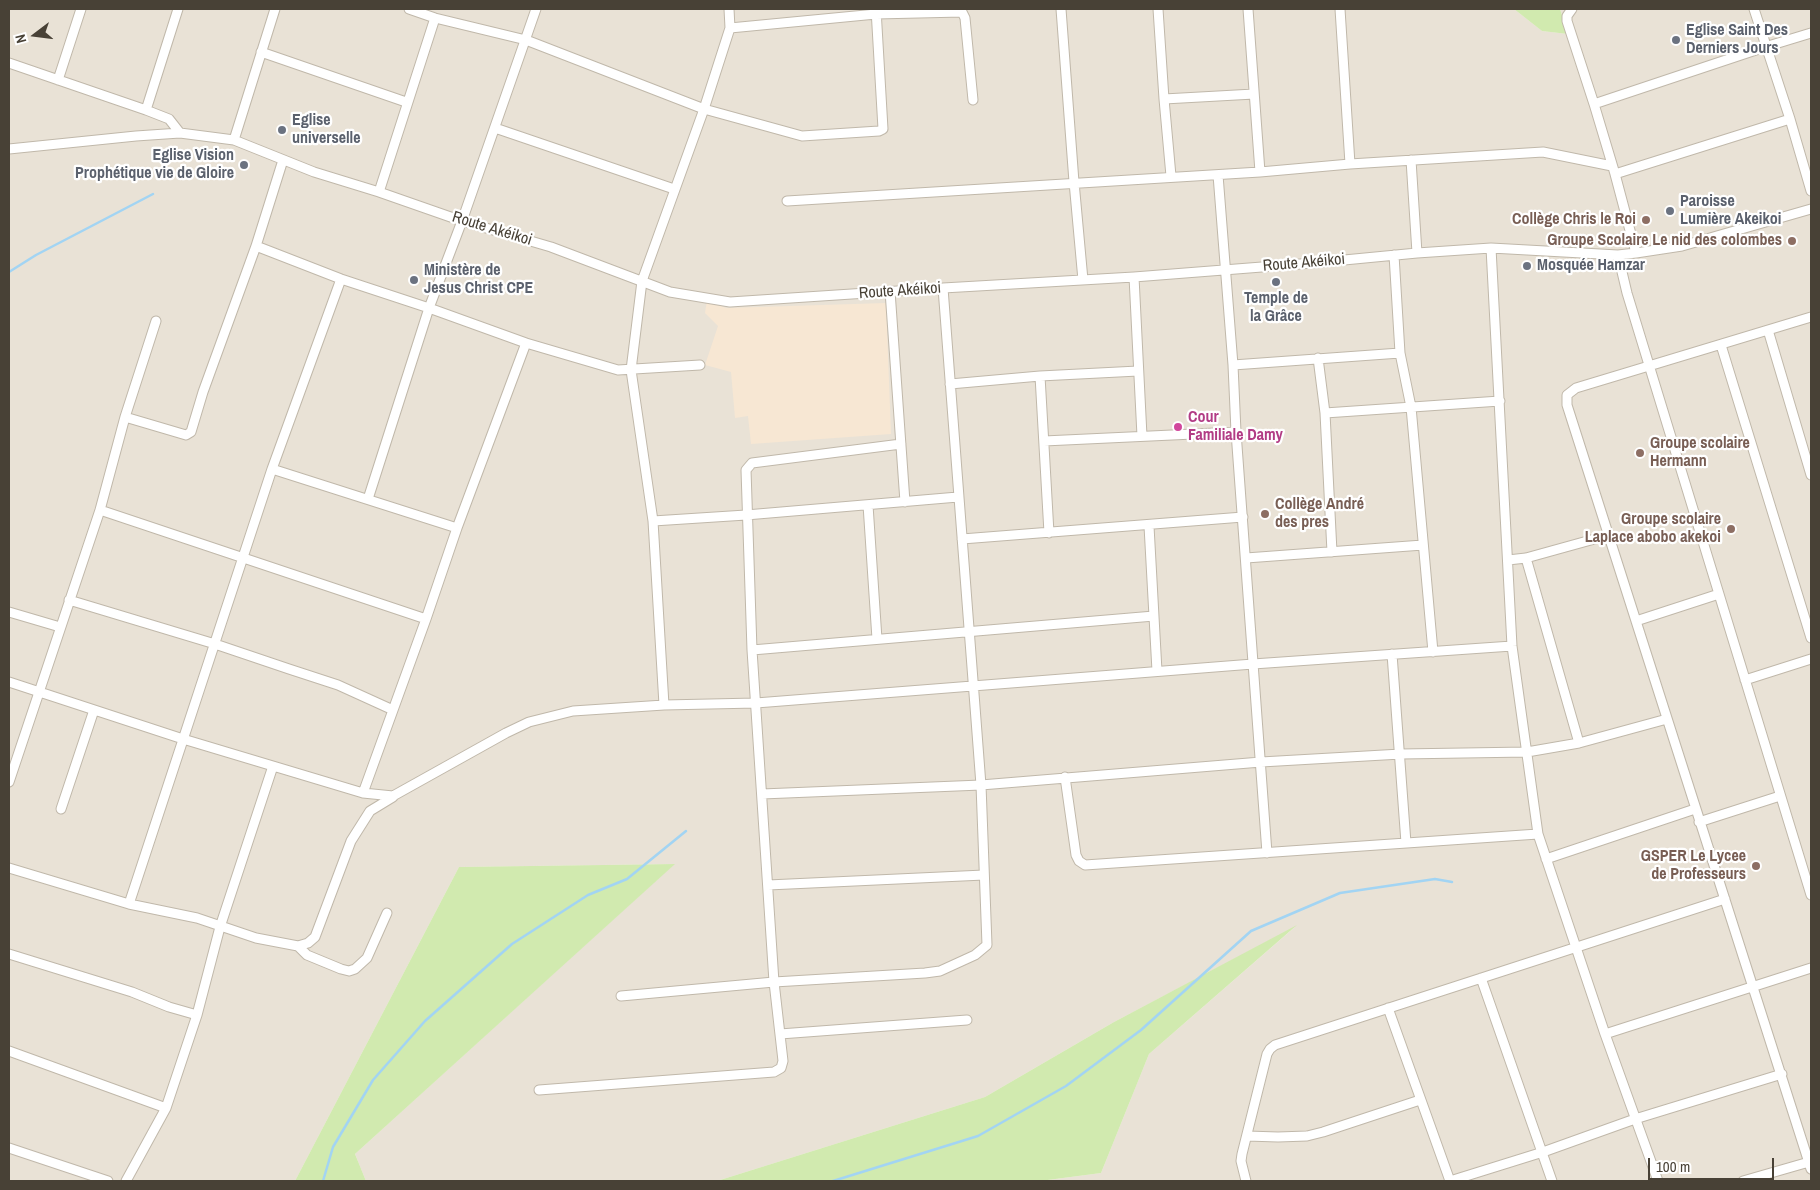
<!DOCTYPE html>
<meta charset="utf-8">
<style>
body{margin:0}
#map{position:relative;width:1820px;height:1190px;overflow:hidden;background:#f4f0e8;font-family:"Archivo Narrow",sans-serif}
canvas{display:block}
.frame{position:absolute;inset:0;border:10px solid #484136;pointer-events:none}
.north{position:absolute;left:10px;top:10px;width:50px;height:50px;-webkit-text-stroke:4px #fff;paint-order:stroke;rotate:255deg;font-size:14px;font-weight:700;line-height:20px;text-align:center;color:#484136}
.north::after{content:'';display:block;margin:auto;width:18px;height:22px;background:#484136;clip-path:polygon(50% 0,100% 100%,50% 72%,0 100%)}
.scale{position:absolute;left:1648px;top:1158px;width:126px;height:22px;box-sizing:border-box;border:2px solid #484136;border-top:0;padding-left:6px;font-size:15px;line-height:18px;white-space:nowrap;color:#484136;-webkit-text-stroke:4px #fff;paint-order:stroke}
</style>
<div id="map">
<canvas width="1820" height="1190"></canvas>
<div class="frame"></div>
<div class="north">N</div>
<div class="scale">100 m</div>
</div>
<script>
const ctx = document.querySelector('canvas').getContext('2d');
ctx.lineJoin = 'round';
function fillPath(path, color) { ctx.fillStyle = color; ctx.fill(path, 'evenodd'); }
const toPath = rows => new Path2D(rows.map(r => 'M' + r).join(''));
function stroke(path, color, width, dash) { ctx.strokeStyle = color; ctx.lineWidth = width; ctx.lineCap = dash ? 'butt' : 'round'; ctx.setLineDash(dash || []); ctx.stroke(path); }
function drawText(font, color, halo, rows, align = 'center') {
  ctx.font = font + ' "Archivo Narrow",sans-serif'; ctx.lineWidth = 4.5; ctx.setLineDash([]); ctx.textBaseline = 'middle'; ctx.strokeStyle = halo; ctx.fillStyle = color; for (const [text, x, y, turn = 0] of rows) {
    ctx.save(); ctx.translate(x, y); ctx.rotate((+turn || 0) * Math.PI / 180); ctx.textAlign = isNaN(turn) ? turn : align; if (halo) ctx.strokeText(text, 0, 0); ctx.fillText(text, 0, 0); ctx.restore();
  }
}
fillPath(toPath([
 [9,9,1514,9,1542,31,1568,34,1560,9,1811,9,1811,1181,1040,1181,1101,1173,1149,1054,1295,927,1114,1022,985,1097,717,1181,366,1181,355,1154,674,864,459,867,295,1181,9,1181]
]), '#e9e2d6');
fillPath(toPath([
 [707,300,726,308,886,303,891,434,751,444,748,416,735,418,731,372,705,365,718,326,705,313]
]), '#f7e7d3');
fillPath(toPath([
 [1514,9,1560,9,1568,34,1542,31],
 [675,864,355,1154,366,1181,295,1181,459,867],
 [1297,925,1149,1054,1101,1173,1040,1181,717,1181,985,1097,1114,1022]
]), '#d1eaaf');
stroke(toPath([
 [9,272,36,255,153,194],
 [323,1181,333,1147,373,1080,425,1021,512,944,588,895,627,879,686,831],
 [833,1181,978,1136,1066,1086,1141,1030,1251,931,1340,893,1435,879,1452,882]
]), '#a2d4f3', 2.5);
const minor = toPath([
 [178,9,146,110,169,119,180,133],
 [409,9,435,18,526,40,704,109,802,136,879,131,883,129,876,9],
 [1061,9,1074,182,1083,280],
 [1158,9,1164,99,1171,176],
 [1248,9,1260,172],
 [1340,9,1350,164],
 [1572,9,1567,16,1567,21,1594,104],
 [1754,9,1790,119,1811,191],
 [730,28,876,14,962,12,965,18,973,100],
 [261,52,406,102],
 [9,63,146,110],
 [58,80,81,9],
 [1164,99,1254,94],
 [495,128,674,189],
 [234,140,275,9],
 [9,149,136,136,180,133,234,140,314,172,379,192,462,221,551,247,670,292,730,302,943,288,1134,277,1313,263,1417,253,1491,248,1618,255,1636,253,1682,246,1811,209],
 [1411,160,1417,253],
 [1615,174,1790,119],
 [1218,175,1233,365,1236,432,1267,853],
 [379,192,435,18],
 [787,201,1260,172,1350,164,1543,152,1612,166],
 [256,246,341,279,429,308,526,343,457,528,426,619,363,793],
 [1491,248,1512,646,1538,834,1605,1034,1658,1181],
 [1636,253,1615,174,1594,104,1765,47,1811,33],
 [1394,255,1400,353,1411,407,1433,652],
 [1618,255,1627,293,1811,895],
 [1134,277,1142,436],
 [890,291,905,502],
 [1811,317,1576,388,1567,395,1567,405,1811,1169],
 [1768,330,1811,475],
 [526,343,618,370,700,365],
 [1721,345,1811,638],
 [1318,358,1325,413,1332,552],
 [1233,365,1400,353],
 [1040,376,1049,533],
 [950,384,1040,376,1138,371],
 [1325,413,1500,401],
 [125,417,186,435,191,432,203,392,256,246,283,160],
 [1044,441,1236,432],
 [272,469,457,528],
 [368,499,429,308,462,221,536,9],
 [868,505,877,639],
 [100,510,426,619],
 [653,521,746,515,958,497],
 [1149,526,1157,671],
 [962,539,1243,517],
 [1246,558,1423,545],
 [1526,558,1579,743],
 [1508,560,1526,558,1609,535],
 [69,600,215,644,289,669,338,685,393,710],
 [9,612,60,627],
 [1636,621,1719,594],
 [752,650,1154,616],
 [1392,654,1406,843],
 [1745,680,1811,659],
 [9,682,183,739,363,793,393,796,506,733,529,722,573,711,664,705,756,703,1253,664,1512,646],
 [664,705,653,521,631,370,642,281,704,109,730,28,729,9],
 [1065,777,1076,855,1079,861,1085,865,1538,834],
 [9,782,100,510,125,417,156,321],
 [762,794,981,785,1261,762,1401,754,1527,752,1579,743,1667,719],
 [61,809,94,710],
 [1699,822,1780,796],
 [1546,859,1695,809],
 [9,868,129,904,197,918,256,938,298,946,308,943,315,937,351,841,370,811,393,797],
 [768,885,984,875],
 [129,904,272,469,341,279],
 [298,946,307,955,341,969,349,971,355,969,367,958,387,913],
 [9,954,132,992,169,1007,197,1015],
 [1481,978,1552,1181],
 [621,996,774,982,925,973,940,971,975,955,987,945,981,785,943,288],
 [1388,1008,1450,1181],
 [780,1034,967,1020],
 [1605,1034,1811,968],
 [9,1051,166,1108],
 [539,1090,774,1072,781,1068,783,1061,774,982,752,650,746,470,752,463,901,444],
 [1247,1136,1278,1137,1307,1136,1323,1132,1420,1100],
 [9,1148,108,1181],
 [126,1181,166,1108,197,1015,220,927,273,766],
 [1246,1181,1241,1161,1242,1154,1267,1054,1270,1049,1275,1045,1725,899],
 [1450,1181,1543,1152,1635,1119,1782,1074],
 [1743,1181,1809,1162]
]);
stroke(minor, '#c0b8aa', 11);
stroke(minor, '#fff', 9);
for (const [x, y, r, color] of [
 [1676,40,5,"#6b7280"],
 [282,130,5,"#6b7280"],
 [244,165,5,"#6b7280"],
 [1670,211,5,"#6b7280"],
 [1646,220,5,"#8d6e63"],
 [1792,241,5,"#8d6e63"],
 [1527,266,5,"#6b7280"],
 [414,280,5,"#6b7280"],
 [1276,282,5,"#6b7280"],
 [1178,427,5,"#d1479c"],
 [1640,453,5,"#8d6e63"],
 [1265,514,5,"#8d6e63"],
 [1731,529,5,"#8d6e63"],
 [1756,866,5,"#8d6e63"]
]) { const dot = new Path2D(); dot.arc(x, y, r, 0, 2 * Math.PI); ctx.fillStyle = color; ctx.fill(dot); stroke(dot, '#fff', 2); }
drawText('bold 16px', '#5b616d', '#fff', [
 ["Eglise Saint Des",1686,31],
 ["Derniers Jours",1686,49],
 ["Eglise",292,121],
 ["universelle",292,139],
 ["Eglise Vision",234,156,"right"],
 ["Prophétique vie de Gloire",234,174,"right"],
 ["Paroisse",1680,202],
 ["Lumière Akeikoi",1680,220],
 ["Mosquée Hamzar",1537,266],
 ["Ministère de",424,271],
 ["Jesus Christ CPE",424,289],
 ["Temple de",1276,299,"center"],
 ["la Grâce",1276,317,"center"]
], 'left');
drawText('bold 16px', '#785e54', '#fff', [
 ["Collège Chris le Roi",1636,220],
 ["Groupe Scolaire Le nid des colombes",1782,241],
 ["Groupe scolaire",1650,444,"left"],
 ["Hermann",1650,462,"left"],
 ["Collège André",1275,505,"left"],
 ["des pres",1275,523,"left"],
 ["Groupe scolaire",1721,520],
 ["Laplace abobo akekoi",1721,538],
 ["GSPER Le Lycee",1746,857],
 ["de Professeurs",1746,875]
], 'right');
drawText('16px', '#484136', '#fff', [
 ["Route Akéikoi",492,229,17],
 ["Route Akéikoi",1304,263,-5],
 ["Route Akéikoi",900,291,-4]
]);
drawText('bold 16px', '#b23c85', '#fff', [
 ["Cour",1188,418],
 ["Familiale Damy",1188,436]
], 'left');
</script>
